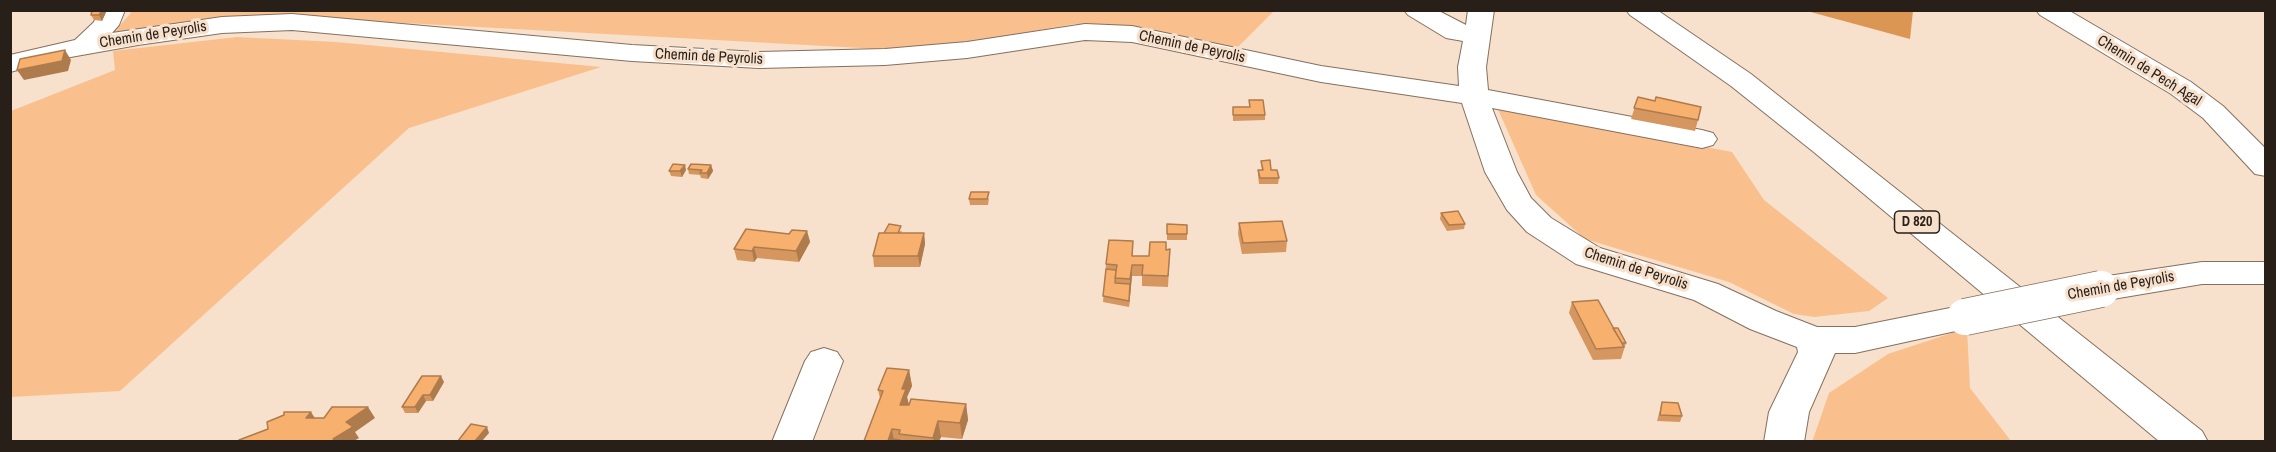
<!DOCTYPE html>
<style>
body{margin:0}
#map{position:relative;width:2276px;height:452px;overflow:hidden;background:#f7e0cc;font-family:"Archivo Narrow",sans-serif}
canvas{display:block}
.frame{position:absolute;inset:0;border:12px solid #281f18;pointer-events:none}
</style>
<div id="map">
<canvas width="2276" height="452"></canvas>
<div class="frame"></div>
</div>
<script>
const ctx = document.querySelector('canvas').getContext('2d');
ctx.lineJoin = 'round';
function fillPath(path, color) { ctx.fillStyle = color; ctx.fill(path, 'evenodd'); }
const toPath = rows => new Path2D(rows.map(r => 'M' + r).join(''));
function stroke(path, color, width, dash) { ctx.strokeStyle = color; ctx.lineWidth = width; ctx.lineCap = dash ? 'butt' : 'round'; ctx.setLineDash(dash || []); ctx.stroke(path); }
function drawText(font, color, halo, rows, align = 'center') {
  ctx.font = font + ' "Archivo Narrow",sans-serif'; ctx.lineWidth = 6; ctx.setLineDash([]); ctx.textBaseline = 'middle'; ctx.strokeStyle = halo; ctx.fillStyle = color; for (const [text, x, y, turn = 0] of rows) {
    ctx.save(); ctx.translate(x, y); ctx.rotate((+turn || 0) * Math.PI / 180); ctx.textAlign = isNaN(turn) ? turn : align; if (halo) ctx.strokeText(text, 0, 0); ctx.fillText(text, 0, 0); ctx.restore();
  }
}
fillPath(toPath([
 [127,10,1274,11,1237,48,1134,26,1074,24,966,43,880,49,295,17,112,34,131,13],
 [237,37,336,42,601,67,409,128,120,391,11,397,11,111,115,70,113,51],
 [1497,107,1732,152,1764,200,1888,298,1869,311,1814,317,1794,314,1729,282,1585,239,1536,195],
 [1967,328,1970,388,2011,441,1812,442,1829,393,1888,354]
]), '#f9c08d');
fillPath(toPath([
 [1807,11,1913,11,1910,39]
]), '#db9653');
const minor = toPath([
 [99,10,125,10,119,25,112,33,222,17,292,14,632,45,759,52,885,49,967,42,1085,24,1132,26,1321,66,1459,86,1458,67,1463,41,1446,38,1408,15,1404,10,1437,10,1466,25,1468,10,1494,10,1486,67,1488,90,1702,130,1713,133,1717,139,1713,145,1702,148,1492,108,1517,172,1531,198,1551,218,1600,248,1718,284,1776,311,1817,327,1855,327,1965,305,1978,308,1983,317,1978,326,1965,329,1855,353,1835,353,1809,412,1804,442,1764,442,1769,412,1798,352,1797,347,1750,329,1694,300,1576,264,1527,232,1507,210,1485,172,1462,103,1321,82,1132,42,1085,40,967,58,885,65,759,68,632,61,292,30,222,33,138,45,65,58,10,72,10,55,75,40,94,22,99,10],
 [2036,10,2068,10,2191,82,2223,106,2266,149,2266,176,2255,174,2203,118,2171,94,2040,15,2036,10],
 [2202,262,2266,262,2266,284,2202,284,2101,301,2089,297,2083,289,2089,281,2101,277,2202,262],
 [824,348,837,352,843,361,812,442,772,442,805,361,811,352,824,348]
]);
const major = toPath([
 [1626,10,1657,10,1751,74,2202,431,2208,442,2160,442,1815,153,1731,86,1630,15,1626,10]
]);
stroke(minor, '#85705e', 2);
stroke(major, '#85705e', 2);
fillPath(minor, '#fff');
fillPath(major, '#fff');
const minorBridge = toPath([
 [1965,317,2101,289]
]);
stroke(minorBridge, '#85705e', 38, []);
stroke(minorBridge, '#fff', 36);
fillPath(toPath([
 [92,10,107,10,102,21,94,20,91,15],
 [1638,97,1698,120,1695,131,1631,119],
 [1249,100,1265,115,1265,120,1233,121,1233,107,1249,107],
 [1261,161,1271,170,1279,178,1278,184,1259,184,1258,175,1258,170,1262,170],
 [711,165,713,171,708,179,701,178,700,175,689,174,688,169],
 [686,170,682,177,671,176,669,171],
 [989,198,988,205,970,205,969,199],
 [1441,213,1465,224,1464,229,1447,231,1440,219],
 [1239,223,1287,241,1286,252,1242,254,1238,234],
 [1167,224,1187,225,1187,240,1167,240],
 [807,231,810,242,799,262,757,258,754,262,737,260,734,249,789,234],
 [902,231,901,233,924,233,925,244,920,267,874,267,873,256,884,233],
 [1170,249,1168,287,1142,286,1142,276,1132,276,1129,307,1103,302,1106,264,1133,252,1133,256,1149,256,1166,250],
 [1572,302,1613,328,1626,343,1621,359,1593,360,1569,313],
 [909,370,912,386,907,397,909,405,966,404,968,420,962,439,941,437,939,441,864,441,880,398,878,390],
 [444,382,433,401,426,401,418,413,405,413,402,407],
 [1662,402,1682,416,1680,422,1657,421]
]), '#d5975f');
fillPath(toPath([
 [102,10,107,10,102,21,99,15],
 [65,50,71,60,68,71,24,80,17,70],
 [685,165,686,170,682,177,680,171],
 [711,165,713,171,708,179,707,173],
 [807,231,810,242,799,262,796,251],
 [924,233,925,244,920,267,918,256],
 [754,247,757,258,754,262,752,251],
 [1132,265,1132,276,1129,307,1130,279],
 [909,370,912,386,907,397,909,405,900,405,902,389],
 [441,376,444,382,433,401,430,395],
 [423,395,426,401,418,413,415,407],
 [966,404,968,420,962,439,960,423],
 [368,407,375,418,355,432,359,438,354,441,334,441,333,439,346,422],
 [311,412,318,423,306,418],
 [938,421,941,437,939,441,934,441,933,438],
 [487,427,489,433,482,441,475,441],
 [892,429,894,441,888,441]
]), '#ae7b4d');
const building = toPath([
 [92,10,102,10,99,15,91,15,92,10],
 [65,50,62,61,17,70,20,59,65,50],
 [1638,97,1655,101,1656,97,1701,107,1698,120,1634,108,1638,97],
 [1249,100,1263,100,1265,115,1233,115,1233,107,1250,107,1249,100],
 [1270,160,1271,170,1277,170,1279,178,1260,178,1258,170,1263,170,1261,161,1270,160],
 [673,164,685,165,680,171,669,171,673,164],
 [691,164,711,165,707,173,700,173,702,170,688,169,691,164],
 [971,192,989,192,987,199,969,199,971,192],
 [1458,211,1465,224,1449,225,1441,213,1458,211],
 [1282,221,1287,241,1243,243,1239,223,1282,221],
 [889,224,901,226,898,233,884,233,889,224],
 [1167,224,1187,225,1187,234,1167,234,1167,224],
 [746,229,789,234,792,230,807,231,796,251,754,247,752,251,734,249,746,229],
 [879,233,924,233,918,256,873,256,879,233],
 [1109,240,1133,241,1132,256,1149,256,1150,242,1166,242,1166,250,1170,249,1168,276,1142,275,1143,265,1132,265,1130,279,1115,278,1117,265,1106,264,1109,240],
 [1106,269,1116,270,1115,283,1130,284,1129,301,1103,296,1106,269],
 [1598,300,1624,347,1596,349,1572,302,1598,300],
 [1613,328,1618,328,1626,343,1622,343,1613,328],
 [887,368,909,370,902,389,906,389,900,405,909,405,911,399,966,404,960,423,938,421,933,438,899,434,900,430,892,429,888,441,864,441,883,391,878,390,887,368],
 [422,376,441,376,430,395,423,395,415,407,402,407,422,376],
 [1662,402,1678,403,1682,416,1660,415,1662,402],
 [332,407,368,407,346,422,353,427,333,439,336,441,239,441,239,440,268,429,267,422,284,415,284,412,311,412,306,418,324,418,332,407],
 [471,424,487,427,475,441,458,441,471,424],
 [893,439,900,440,900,441,893,441,893,439]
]);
fillPath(building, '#f8b06e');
stroke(building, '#ae7b4d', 1.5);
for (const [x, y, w] of [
 [1917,222,45]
]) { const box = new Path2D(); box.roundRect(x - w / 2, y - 11, w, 22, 4.5); ctx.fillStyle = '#f7e0cc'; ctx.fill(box); stroke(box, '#281f18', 1.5); }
drawText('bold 14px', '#281f18', null, [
 ["D 820",1917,222]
]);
drawText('15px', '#281f18', '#f7e0cc', [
 ["Chemin de Peyrolis",153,35,-9],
 ["Chemin de Peyrolis",1192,47,12],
 ["Chemin de Peyrolis",709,57,3],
 ["Chemin de Pech Agal",2149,71,32],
 ["Chemin de Peyrolis",1636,269,18],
 ["Chemin de Peyrolis",2121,286,-10]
]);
</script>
